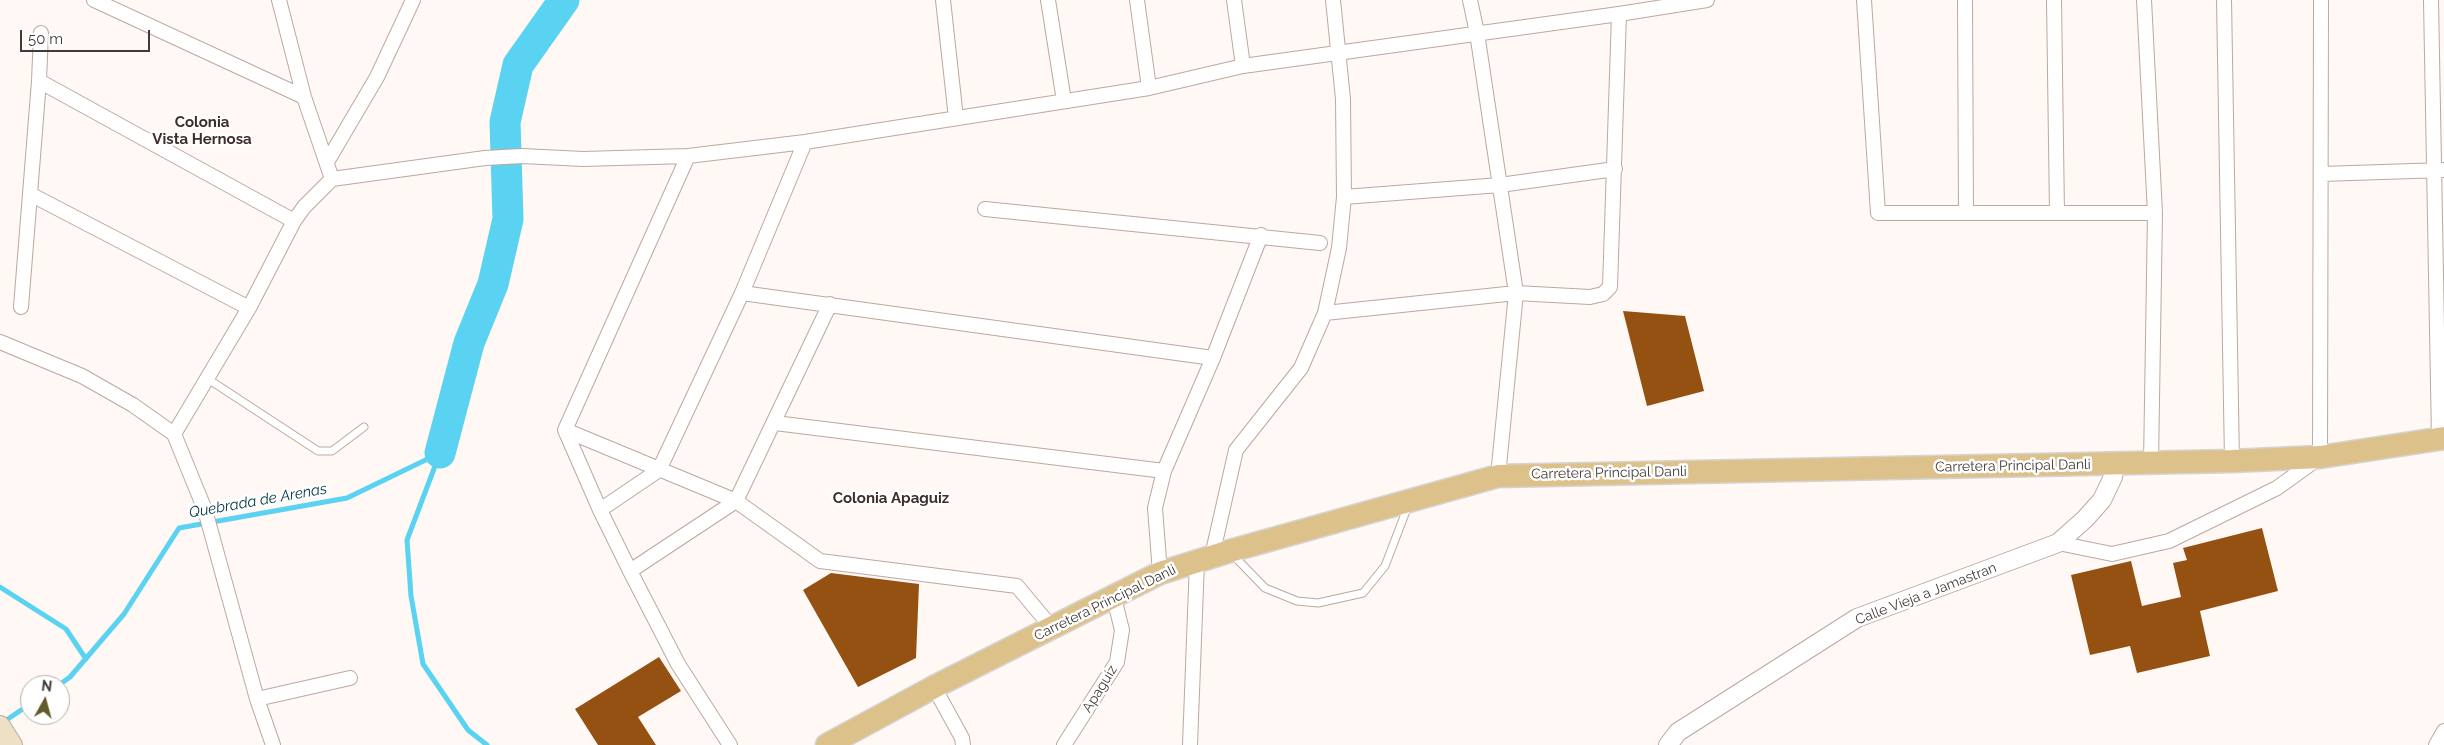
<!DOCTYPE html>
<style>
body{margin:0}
#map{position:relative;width:2444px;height:745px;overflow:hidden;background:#fff8f4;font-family:Raleway,sans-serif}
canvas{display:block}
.north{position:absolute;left:20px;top:675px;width:50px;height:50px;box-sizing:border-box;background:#fff;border:1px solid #b3b0af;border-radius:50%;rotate:7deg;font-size:14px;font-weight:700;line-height:20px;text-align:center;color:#413a37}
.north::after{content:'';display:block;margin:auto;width:18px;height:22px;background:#615c29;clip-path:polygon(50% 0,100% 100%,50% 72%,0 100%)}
.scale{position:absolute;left:20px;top:30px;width:130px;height:22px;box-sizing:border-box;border:2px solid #413a37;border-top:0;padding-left:6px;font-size:15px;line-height:18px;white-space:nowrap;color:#413a37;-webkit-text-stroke:4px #fff;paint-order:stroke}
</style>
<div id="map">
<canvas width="2444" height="745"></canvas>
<div class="north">N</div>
<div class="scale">50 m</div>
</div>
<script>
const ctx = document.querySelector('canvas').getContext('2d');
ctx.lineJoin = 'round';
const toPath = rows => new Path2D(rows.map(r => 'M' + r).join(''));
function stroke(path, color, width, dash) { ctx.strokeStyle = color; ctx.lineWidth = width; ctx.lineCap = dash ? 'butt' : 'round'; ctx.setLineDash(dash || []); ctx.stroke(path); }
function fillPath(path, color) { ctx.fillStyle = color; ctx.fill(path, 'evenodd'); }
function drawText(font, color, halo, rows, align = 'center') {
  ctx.font = font + ' Raleway,sans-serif'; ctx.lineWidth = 5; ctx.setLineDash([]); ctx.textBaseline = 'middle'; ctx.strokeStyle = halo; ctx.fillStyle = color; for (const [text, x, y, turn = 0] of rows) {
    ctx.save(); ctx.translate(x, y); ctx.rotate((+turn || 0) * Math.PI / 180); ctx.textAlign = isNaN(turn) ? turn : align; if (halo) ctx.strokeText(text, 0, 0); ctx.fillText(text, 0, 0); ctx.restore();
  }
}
stroke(toPath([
 [440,453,407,540,411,596,423,664,468,730,487,745],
 [0,587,66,629,86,659],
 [59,685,70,677,124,614,179,528,347,498,440,453],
 [2,723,30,704]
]), '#5ad2f2', 5);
stroke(toPath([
 [440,453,469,343,493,284,508,219,505,122,518,65,564,0]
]), '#5ad2f2', 31);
fillPath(toPath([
 [1623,311,1685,316,1704,391,1647,406],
 [2262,528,2278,591,2200,611,2210,656,2137,673,2130,646,2090,655,2071,575,2131,561,2142,606,2181,597,2173,563,2187,560,2183,548],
 [831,573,919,584,916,658,858,687,803,590],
 [659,657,681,691,638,717,656,745,598,745,575,709]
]), '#955112');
const service = toPath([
 [208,379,318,451,332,451,364,427],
 [1233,555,1265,588,1297,601,1318,603,1363,593,1385,566,1408,506]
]);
const minor = toPath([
 [94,0,304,97],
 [279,0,304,97,332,179],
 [943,0,956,118],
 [1048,0,1064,101],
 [1137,0,1149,88],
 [1234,0,1243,66],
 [1470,0,1477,33,1516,293,1498,476],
 [1864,0,1878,213,2155,213],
 [1965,0,1966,213],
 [2054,0,2057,213],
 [2144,0,2155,213,2151,463],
 [2224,0,2232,461],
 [2431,0,2439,439],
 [39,81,41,33],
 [327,162,377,77,413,0],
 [2321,174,2444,170],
 [30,194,249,308],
 [1344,197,1500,185,1615,169],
 [985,209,1320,243],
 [742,293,1213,358],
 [21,307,39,81,294,221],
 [1325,313,1516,293,1590,297,1603,294,1610,287,1619,14],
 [0,342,82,376,133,405,174,434,205,510,257,699,273,745],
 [775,423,1164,471],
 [565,430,736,501,820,561,1017,586,1052,628],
 [174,434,249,308,294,221,304,207,332,179,485,158,522,156,583,159,688,156,805,142,1149,88,1243,66,1619,14,1707,0],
 [600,510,565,430,688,156],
 [2058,543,2112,554,2169,541,2277,488,2320,457,2321,0],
 [1212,556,1236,450,1301,368,1325,313,1339,248,1344,197,1343,99,1333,0],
 [630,571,600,510,659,470,742,293,805,142],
 [1160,573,1155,508,1164,471,1213,358,1261,235],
 [934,687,962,738,963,745],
 [257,699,350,678],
 [730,745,678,664,630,571,736,501,830,304],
 [1064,745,1117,662,1122,630,1114,598],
 [1190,745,1197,561],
 [2436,745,2444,731]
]);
const tertiary = toPath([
 [1668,745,1678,732,1857,618,2058,543,2085,519,2102,500,2113,477,2115,464]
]);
const secondary = toPath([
 [0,726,12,745]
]);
const primary = toPath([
 [827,745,934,687,1160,573,1230,551,1498,476,2232,461,2320,457,2444,438]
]);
stroke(service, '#baa9a1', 9);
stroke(minor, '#baa9a1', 16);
stroke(tertiary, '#baa9a1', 20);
stroke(secondary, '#baa9a1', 22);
stroke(primary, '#d5d4d3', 25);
stroke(service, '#fff', 7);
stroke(minor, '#fff', 14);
stroke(tertiary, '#fff', 18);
stroke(secondary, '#eee0c5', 20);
stroke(primary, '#ddc18b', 22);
drawText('14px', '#413a37', '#fff', [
 ["Carretera Principal Danli",2013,466,-1],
 ["Carretera Principal Danli",1609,473,-1],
 ["Calle Vieja a Jamastran",1926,594,-21],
 ["Carretera Principal Danli",1105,603,-26],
 ["Apaguiz",1100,689,-58]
]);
drawText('bold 15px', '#3c2e28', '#fff', [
 ["Colonia",202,122],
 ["Vista Hernosa",202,139],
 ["Colonia Apaguiz",891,498]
]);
drawText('italic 15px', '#003845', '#fff', [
 ["Quebrada de Arenas",258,501,-10]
]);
</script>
